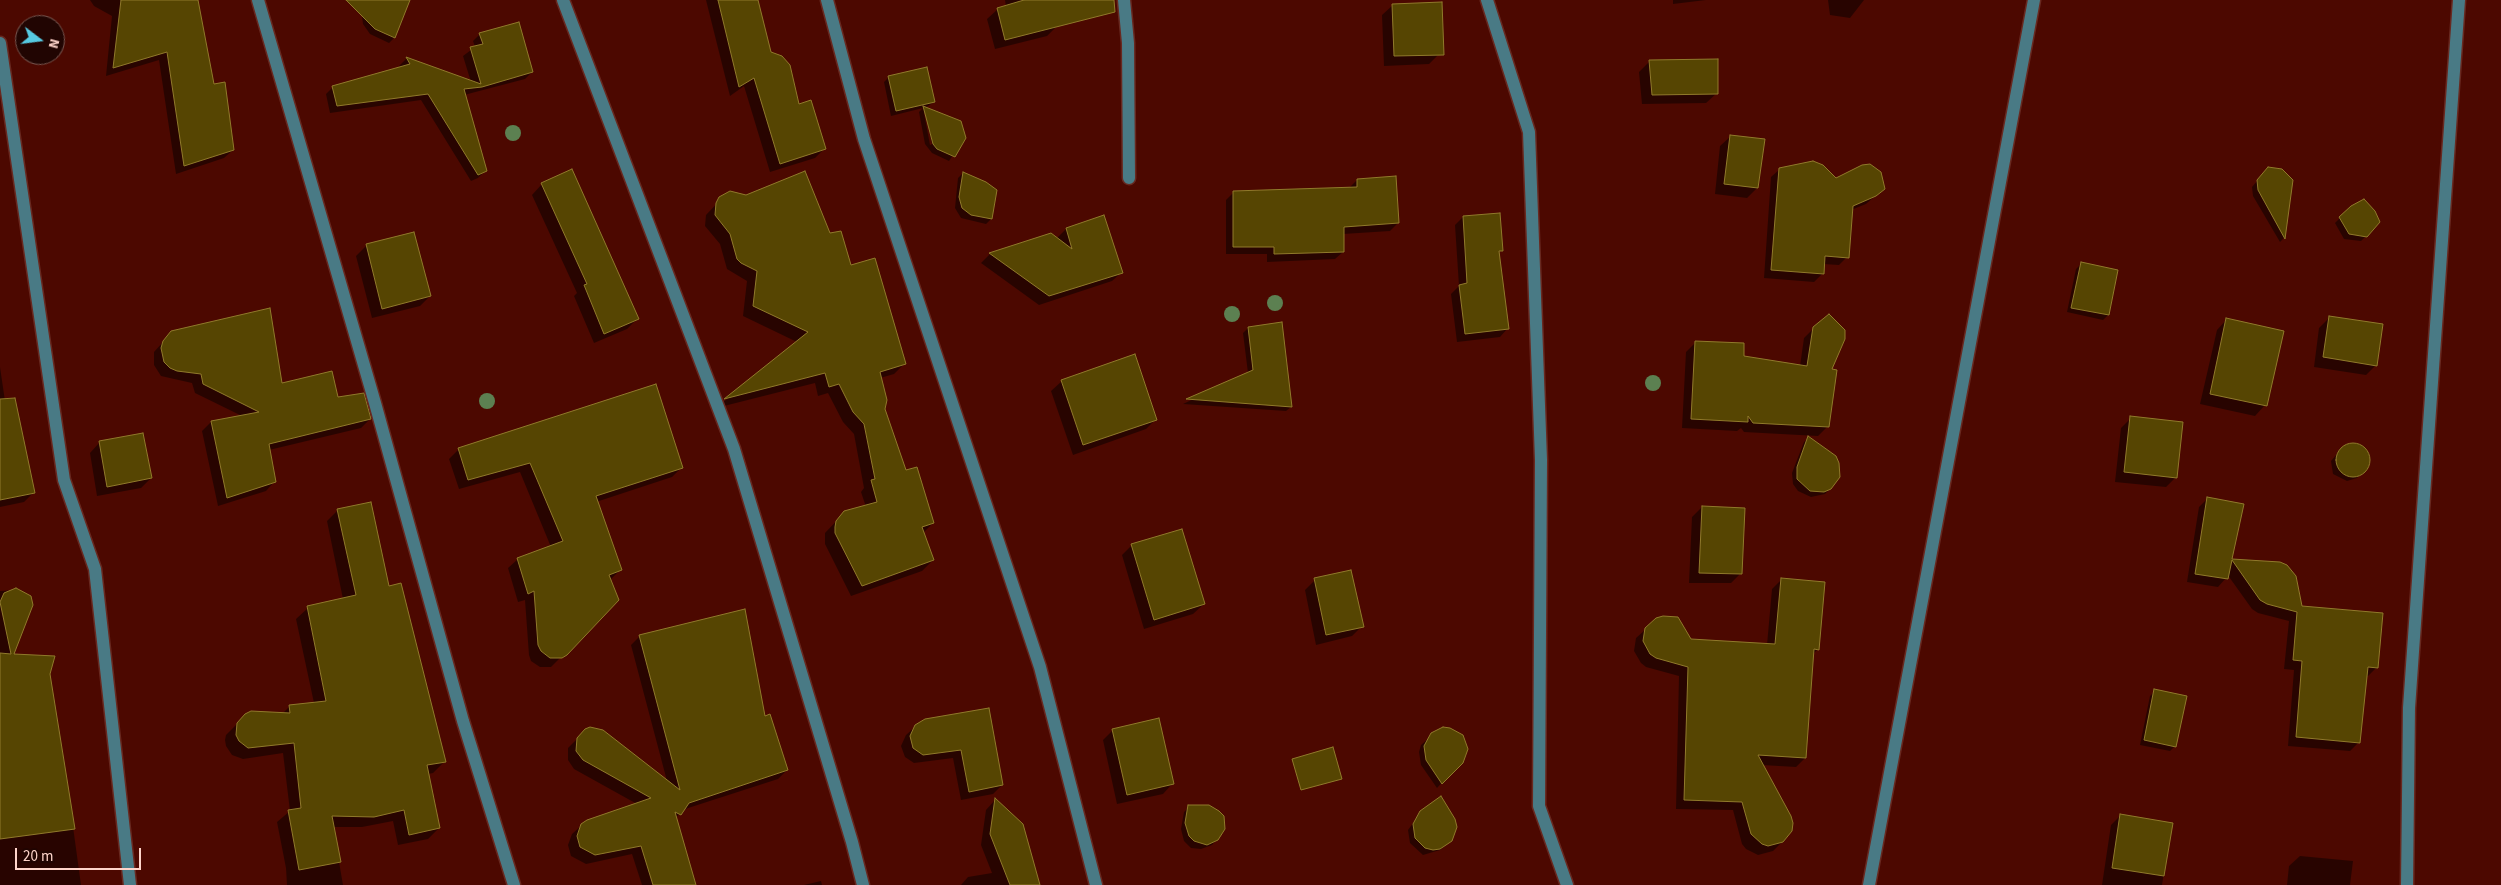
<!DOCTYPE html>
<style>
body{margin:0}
#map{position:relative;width:2501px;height:885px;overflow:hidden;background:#4c0800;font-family:"Source Sans 3",sans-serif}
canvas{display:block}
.north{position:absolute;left:15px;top:15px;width:50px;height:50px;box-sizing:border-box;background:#210502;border:1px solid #795852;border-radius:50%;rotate:105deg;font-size:14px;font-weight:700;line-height:20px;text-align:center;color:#fed4ca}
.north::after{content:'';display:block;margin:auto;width:18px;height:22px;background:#56c9e1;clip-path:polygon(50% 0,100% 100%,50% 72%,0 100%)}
.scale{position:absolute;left:15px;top:848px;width:126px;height:22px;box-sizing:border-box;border:2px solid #fed4ca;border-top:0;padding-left:6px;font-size:15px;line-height:18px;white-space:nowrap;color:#fed4ca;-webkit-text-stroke:4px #210502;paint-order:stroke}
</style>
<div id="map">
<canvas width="2501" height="885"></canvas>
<div class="north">N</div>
<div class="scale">20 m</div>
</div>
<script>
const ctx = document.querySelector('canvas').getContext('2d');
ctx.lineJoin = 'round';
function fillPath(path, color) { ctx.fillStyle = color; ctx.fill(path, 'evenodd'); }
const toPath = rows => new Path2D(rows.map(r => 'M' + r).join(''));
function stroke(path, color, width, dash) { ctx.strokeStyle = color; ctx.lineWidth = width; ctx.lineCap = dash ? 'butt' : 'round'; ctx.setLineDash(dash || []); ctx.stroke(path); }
fillPath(toPath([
 [90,0,197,0,213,85,233,150,224,158,176,174,159,60,106,76,112,16,94,6],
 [360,0,395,0,402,18,394,38,389,43,370,34,363,24],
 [706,0,757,0,770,53,824,149,815,158,770,172,744,86,730,96],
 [1005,0,1051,0,1057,26,1047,36,995,49,987,19,998,9,1006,6],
 [1673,0,1706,0,1673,4],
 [1828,0,1864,0,1850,18,1830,15],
 [1393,5,1439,54,1429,64,1384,66,1382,15],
 [480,34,532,72,525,79,464,95,486,170,478,178,471,181,421,100,330,113,326,94,333,87,401,68,399,66,406,59,471,82,463,56,475,47,473,41],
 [1716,61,1717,93,1706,103,1642,104,1639,72,1649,62],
 [889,77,934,102,925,108,956,119,963,127,964,138,949,161,932,153,925,144,919,112,923,108,891,116,884,82],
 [924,113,926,113,932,144,930,145],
 [1731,136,1757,188,1747,198,1715,194,1720,146],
 [1780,169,1884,188,1866,204,1851,210,1847,257,1839,265,1823,264,1823,273,1814,282,1764,278,1771,177],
 [963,173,985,183,991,219,986,224,961,218,955,208,958,178],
 [2263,174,2292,181,2284,238,2280,242,2253,196,2252,187],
 [1357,180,1398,223,1390,231,1343,234,1343,252,1335,259,1267,262,1267,254,1226,254,1226,200,1234,192,1349,188],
 [542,184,637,319,627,329,594,343,574,296,577,293,532,195],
 [725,195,829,235,904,364,894,374,880,378,884,409,905,472,933,523,923,533,933,560,922,571,851,596,825,544,825,533,845,512,866,507,861,492,864,488,854,434,843,422,828,393,818,396,815,383,716,408,797,342,743,316,747,281,727,269,720,244,705,226,706,215],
 [2351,207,2366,236,2361,241,2344,239,2335,223],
 [1463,217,1501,250,1498,254,1508,328,1500,337,1457,342,1451,294,1459,286,1455,225],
 [1066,229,1122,272,1112,281,1039,305,981,263,990,254,1051,234,1057,238],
 [413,233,430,296,420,306,372,318,356,256,366,246],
 [2081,264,2108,315,2103,320,2067,312,2076,269],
 [269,310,281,385,337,399,370,419,361,428,269,450,274,482,266,491,218,506,202,431,211,422,242,416,195,393,192,383,161,376,154,365,154,352,172,332],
 [2329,318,2376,365,2366,375,2314,367,2319,328],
 [2227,319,2265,405,2255,416,2200,404,2217,330],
 [1281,324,1291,407,1286,411,1183,404,1248,373,1243,333,1248,328],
 [1814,328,1830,370,1828,426,1818,436,1744,432,1741,428,1737,431,1682,428,1686,352,1696,342,1743,357,1800,366,1804,338],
 [0,367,11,442,34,492,24,502,0,507],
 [1062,381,1156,419,1146,429,1073,455,1051,391],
 [2131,418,2176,477,2166,487,2115,482,2121,428],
 [1809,437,1835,457,1840,470,1835,483,1825,494,1811,497,1798,491,1793,484,1792,473,1804,442],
 [100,442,151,478,141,488,97,496,90,453],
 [2345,445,2361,446,2369,456,2366,468,2357,478,2347,481,2333,474,2331,461],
 [459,449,682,467,672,477,596,502,621,569,610,580,618,600,551,667,540,667,531,661,529,655,525,600,518,602,508,568,518,559,551,547,520,472,459,489,449,459],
 [2208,498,2230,560,2280,563,2301,607,2377,667,2368,676,2366,676,2359,742,2350,751,2288,746,2294,670,2284,669,2289,621,2258,613,2252,609,2227,574,2226,578,2218,587,2187,582,2199,507],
 [1702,507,1741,573,1731,583,1689,583,1692,517],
 [338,510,388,588,444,762,433,773,428,774,439,828,428,839,398,845,393,821,362,827,333,827,343,885,287,885,286,868,277,822,290,811,283,753,243,759,232,755,226,746,225,740,226,735,246,715,282,714,290,706,314,703,296,619,308,608,343,599,327,521],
 [1132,545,1204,604,1193,614,1144,629,1122,555],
 [1315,580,1362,626,1352,636,1316,645,1305,590],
 [1781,580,1818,649,1813,654,1805,758,1796,767,1762,765,1782,842,1773,851,1758,855,1746,849,1742,844,1733,810,1676,809,1679,676,1646,667,1641,663,1634,651,1636,638,1646,629,1691,640,1767,645,1772,589],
 [18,590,12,655,49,674,64,761,81,885,0,885,0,591],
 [640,636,764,717,787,770,778,779,682,810,676,818,694,885,642,885,632,854,586,864,571,856,568,845,572,834,582,825,637,804,574,769,568,760,568,748,586,730,667,781,631,645],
 [2155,691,2175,746,2170,751,2140,745,2150,696],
 [988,710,1002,785,993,794,961,800,953,758,914,763,905,757,901,746,906,735,916,726],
 [1113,730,1173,783,1163,794,1117,804,1103,740],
 [1437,731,1466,749,1466,756,1437,788,1421,765,1419,752,1421,745],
 [995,800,1039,885,961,885,968,877,992,873,981,845,986,810],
 [1189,807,1217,839,1212,845,1201,849,1191,848,1184,841,1181,829,1184,812],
 [1421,812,1446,845,1440,850,1423,855,1410,843,1408,830],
 [2121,815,2172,824,2162,885,2102,885,2111,825],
 [2300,856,2353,861,2350,885,2287,885,2289,866],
 [821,881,822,885,804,885]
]), '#0007');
const building = toPath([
 [121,0,198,0,214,84,225,82,234,150,184,166,167,52,113,68,121,0],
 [346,0,410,0,395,38,375,29,346,0],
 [718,0,758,0,771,52,782,56,790,65,799,104,811,100,826,149,780,164,754,78,739,87,718,0],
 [1024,0,1114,0,1115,12,1005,40,997,8,1024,0],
 [1442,2,1444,55,1394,56,1392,4,1442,2],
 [519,22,533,72,482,87,464,89,487,171,478,175,428,94,337,106,332,86,410,64,406,57,481,84,470,47,483,44,479,33,519,22],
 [1718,59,1718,94,1652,95,1649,60,1718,59],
 [927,67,935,102,896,111,888,76,927,67],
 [923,106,961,121,966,138,955,157,937,149,933,144,923,106],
 [1730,135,1765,139,1758,188,1724,184,1730,135],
 [1813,161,1823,165,1836,178,1862,165,1870,164,1881,172,1885,189,1876,196,1853,206,1849,258,1825,256,1824,274,1771,270,1779,168,1813,161],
 [2268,167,2282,169,2293,180,2285,239,2258,190,2257,180,2268,167],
 [572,169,639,319,604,334,584,285,587,284,541,183,572,169],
 [805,171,830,233,841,231,851,265,875,258,906,364,880,372,887,400,885,409,906,470,917,467,934,523,922,527,934,560,862,586,835,533,835,527,836,521,844,511,877,502,871,480,875,479,864,424,853,412,839,384,829,387,825,373,724,399,808,332,753,306,757,271,741,263,737,259,730,234,715,215,716,203,719,197,730,191,746,195,805,171],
 [963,172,986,182,997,190,992,219,971,215,962,208,959,197,963,172],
 [1396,176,1399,223,1344,227,1344,252,1274,254,1274,247,1233,247,1233,191,1357,187,1357,179,1396,176],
 [2364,199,2375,211,2380,222,2367,237,2349,234,2339,217,2351,206,2364,199],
 [1500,213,1503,251,1499,251,1509,329,1465,334,1459,285,1467,283,1463,216,1500,213],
 [1104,215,1123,273,1049,296,989,253,1051,233,1072,249,1066,228,1104,215],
 [414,232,431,296,382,309,366,244,414,232],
 [2081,262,2118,270,2109,315,2071,308,2081,262],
 [270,308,282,383,332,371,338,397,364,393,371,419,269,444,276,482,227,498,211,421,259,412,203,384,201,374,177,371,170,368,164,362,161,348,163,341,171,331,270,308],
 [1829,314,1845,330,1845,339,1832,369,1837,370,1829,427,1753,423,1748,416,1748,422,1691,419,1695,341,1744,343,1744,356,1807,366,1813,327,1829,314],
 [2329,316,2383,324,2377,366,2323,357,2329,316],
 [2226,318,2284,331,2267,406,2210,394,2226,318],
 [1282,322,1292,407,1186,399,1253,370,1248,327,1282,322],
 [1135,354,1157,420,1083,445,1061,380,1135,354],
 [656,384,683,468,596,496,622,570,609,575,619,600,567,655,562,658,550,658,541,651,538,645,534,591,528,594,517,558,563,541,530,463,468,480,458,448,656,384],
 [15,398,35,493,0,500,0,399,15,398],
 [2130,416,2183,422,2177,478,2124,472,2130,416],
 [143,433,152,478,107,487,99,441,143,433],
 [1808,436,1836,456,1839,463,1840,477,1831,489,1824,492,1810,491,1797,479,1797,467,1808,436],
 '2336 460a17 17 0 1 1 34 0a17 17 0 1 1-34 0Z',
 [2207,497,2244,504,2232,559,2280,562,2287,565,2296,576,2302,606,2383,613,2378,668,2368,667,2360,743,2296,737,2302,661,2293,660,2297,612,2267,604,2260,600,2232,560,2228,579,2195,574,2207,497],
 [371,502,389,586,401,583,446,762,427,765,440,828,409,835,404,810,374,817,332,816,341,862,299,870,288,810,301,808,294,743,248,748,239,741,236,735,237,723,245,714,251,711,290,713,289,705,326,701,307,606,356,595,337,509,371,502],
 [1702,506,1745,508,1742,574,1699,573,1702,506],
 [1182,529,1205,604,1154,620,1131,544,1182,529],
 [1351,570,1364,627,1326,635,1314,578,1351,570],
 [1781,578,1825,582,1819,650,1814,649,1806,758,1758,755,1791,816,1793,823,1792,831,1783,842,1768,846,1762,844,1751,834,1742,802,1684,800,1688,667,1656,658,1650,654,1643,641,1645,628,1656,618,1663,616,1678,617,1691,639,1775,644,1781,578],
 [16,588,31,596,33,605,14,654,55,656,50,674,75,829,0,839,0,653,11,654,0,602,4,593,16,588],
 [745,609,765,716,770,714,788,770,689,803,681,815,675,812,696,885,653,885,641,846,595,855,580,847,577,836,581,824,587,820,651,798,583,760,576,751,577,738,585,729,590,727,603,730,680,790,639,635,745,609],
 [2154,689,2187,696,2176,747,2144,740,2154,689],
 [989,708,1003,785,969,792,961,750,923,755,913,748,910,736,915,725,925,719,989,708],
 [1159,718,1174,784,1127,795,1112,729,1159,718],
 [1443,727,1450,728,1463,735,1468,749,1463,763,1442,784,1426,760,1424,746,1431,733,1443,727],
 [1333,747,1342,779,1301,790,1292,759,1333,747],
 [1441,796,1455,819,1457,827,1452,841,1440,849,1433,850,1425,848,1415,838,1413,824,1420,811,1441,796],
 [995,798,1023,824,1040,885,1010,885,990,834,995,798],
 [1188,805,1209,805,1219,811,1224,816,1225,829,1218,840,1207,845,1194,841,1189,836,1185,823,1188,805],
 [2120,814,2173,823,2164,876,2112,868,2120,814]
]);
fillPath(building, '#564502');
stroke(building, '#907a2b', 1);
const minor = toPath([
 [258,0,375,403,463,721,514,885],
 [563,0,734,449,852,842,863,885],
 [827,0,864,139,1040,667,1096,885],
 [1124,0,1128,43,1129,178],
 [1487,0,1529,132,1541,460,1539,806,1567,885],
 [0,43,64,480,95,569,130,885],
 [1869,885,2034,0],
 [2407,885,2409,708,2459,0]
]);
stroke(minor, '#682920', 15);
stroke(minor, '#497a85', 12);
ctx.fillStyle = '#5c8051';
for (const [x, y] of [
 [513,133],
 [1275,303],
 [1232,314],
 [1653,383],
 [487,401]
]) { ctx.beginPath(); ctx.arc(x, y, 8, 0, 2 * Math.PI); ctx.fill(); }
</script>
